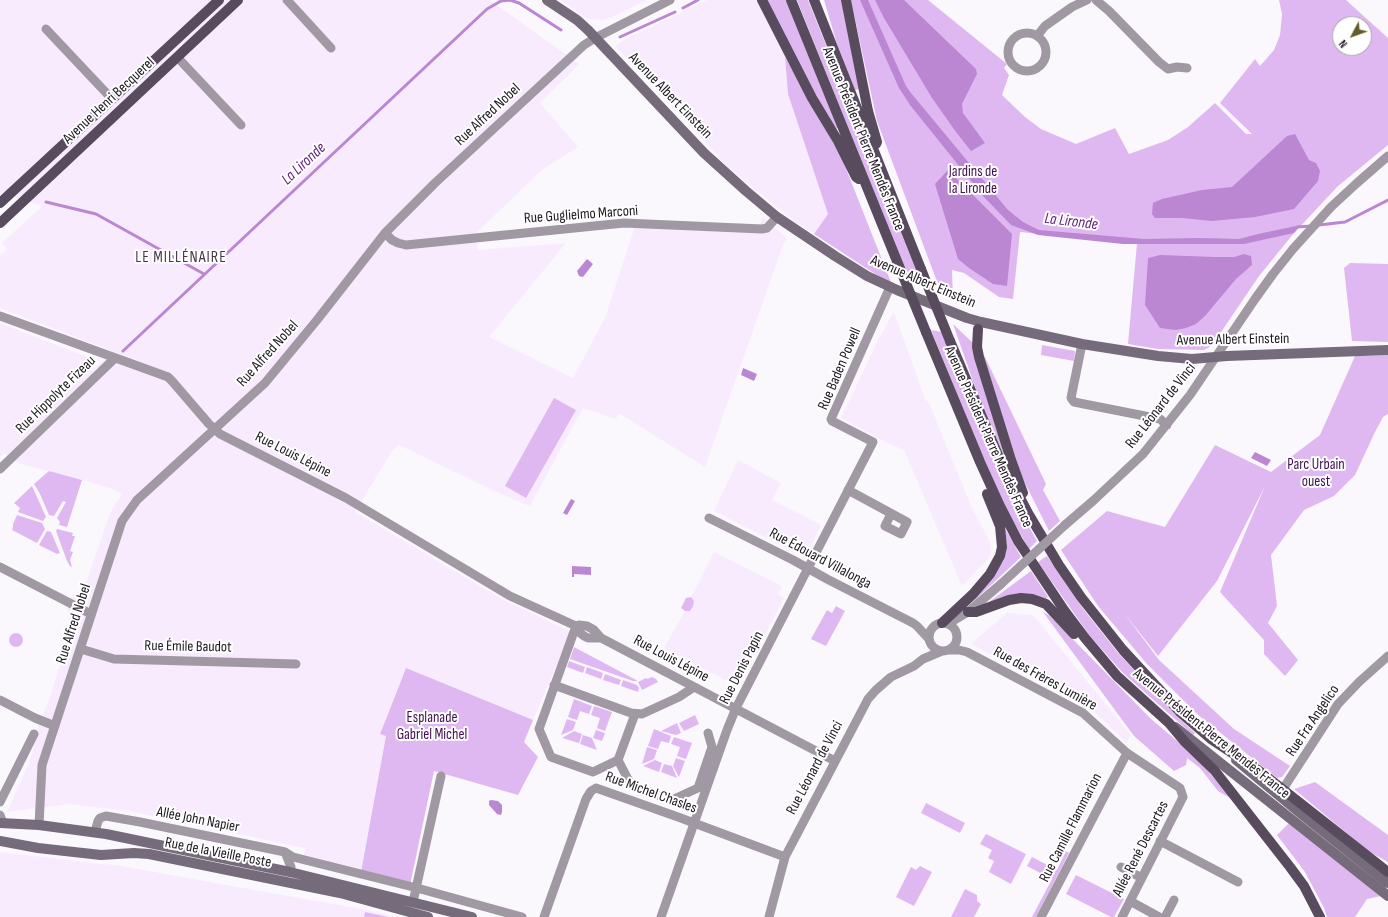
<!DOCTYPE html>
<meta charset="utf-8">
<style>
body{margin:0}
#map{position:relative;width:1388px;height:917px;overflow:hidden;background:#fbf8fd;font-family:"Sofia Sans Condensed",sans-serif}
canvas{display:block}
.north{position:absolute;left:1332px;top:16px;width:40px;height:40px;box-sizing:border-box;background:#fff;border:1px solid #a5a2a6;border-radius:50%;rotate:229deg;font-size:11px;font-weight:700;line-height:16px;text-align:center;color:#1d1720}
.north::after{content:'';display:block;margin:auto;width:14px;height:18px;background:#625e2b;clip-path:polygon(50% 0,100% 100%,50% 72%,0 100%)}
</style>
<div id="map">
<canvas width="1388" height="917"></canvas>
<div class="north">N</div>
</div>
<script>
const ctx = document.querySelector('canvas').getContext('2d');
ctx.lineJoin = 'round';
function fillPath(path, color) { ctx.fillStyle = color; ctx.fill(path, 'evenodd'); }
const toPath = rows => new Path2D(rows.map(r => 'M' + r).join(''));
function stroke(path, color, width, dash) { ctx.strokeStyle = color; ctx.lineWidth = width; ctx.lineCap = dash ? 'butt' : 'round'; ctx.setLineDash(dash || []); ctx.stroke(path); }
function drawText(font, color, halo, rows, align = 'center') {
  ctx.font = font + ' "Sofia Sans Condensed",sans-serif'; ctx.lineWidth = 4; ctx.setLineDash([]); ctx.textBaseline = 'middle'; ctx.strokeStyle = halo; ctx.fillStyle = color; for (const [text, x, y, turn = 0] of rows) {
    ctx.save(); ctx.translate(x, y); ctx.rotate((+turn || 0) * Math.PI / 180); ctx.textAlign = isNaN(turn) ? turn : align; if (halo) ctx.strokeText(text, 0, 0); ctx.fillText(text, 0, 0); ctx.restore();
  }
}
fillPath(toPath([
 [0,0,490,0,579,64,540,103,578,147,542,170,476,233,478,250,566,243,489,337,573,378,605,318,637,220,760,224,763,217,787,238,783,245,705,467,619,413,616,419,583,408,530,506,507,497,399,445,392,451,355,512,502,599,571,632,533,720,405,669,380,733,386,736,361,872,304,857,305,848,128,811,69,804,7,812,29,763,38,733,38,728,48,703,72,627,67,611,72,595,84,589,110,513,122,494,112,489,86,481,18,463,4,453,0,457,0,323,87,357,91,360,92,367,91,371,115,352,0,308,0,253,2,254,7,249,2,243,42,206,0,192],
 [560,0,647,0,610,18,603,20,588,19],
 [707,0,757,0,777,39,785,57,788,94,828,214,814,234,794,221,729,168,629,60,615,46,622,41],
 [894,312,925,399,929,403,971,506,990,542,991,552,989,558,962,586,904,450,885,442,841,418,879,338],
 [738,460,781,483,772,500,821,525,808,551,798,554,714,511],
 [714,552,782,586,778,594,784,598,738,687,664,648,685,611,690,611,694,601,691,597],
 [1007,613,1033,615,1131,735,1126,743,1122,738,1086,704,971,644],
 [0,852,100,864,116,865,366,910,395,917,0,917]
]), '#f8ebfe');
fillPath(toPath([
 [766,0,786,0,838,128,836,129,817,99],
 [797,0,808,0,918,275,905,271],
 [824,0,841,0,854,58,859,89,855,90,837,44],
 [851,0,928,0,1007,64,1004,68,1009,75,1002,95,1025,117,1041,129,1076,144,1115,128,1129,154,1168,140,1188,127,1215,103,1246,134,1252,134,1220,103,1255,59,1260,66,1274,50,1280,35,1282,14,1279,0,1346,0,1388,38,1388,145,1338,186,1294,233,1259,276,1213,344,1208,348,1204,350,1158,349,1128,344,1137,243,1020,232,1013,299,999,297,964,273,952,270,953,298,939,287,877,121],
 [1340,24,1364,24,1364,48,1340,48],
 [785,57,841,156,892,285,814,234,828,214,788,94],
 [1350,263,1388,264,1388,342,1352,341,1344,268],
 [953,324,973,343,1005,458,980,401],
 [931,330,942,332,992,457,1020,511,1037,541,1029,549,1008,512,982,455],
 [1042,345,1075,351,1074,361,1041,355],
 [983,353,1046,484,1043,490,1060,521,1049,531,1021,475,1009,439],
 [1388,355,1388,414,1383,417,1375,432,1355,475,1334,496,1304,510,1271,555,1277,606,1268,623,1298,660,1285,676,1264,654,1264,640,1220,592,1265,486,1217,581,1158,656,1124,613,1159,660,1234,729,1290,766,1282,777,1277,778,1197,714,1147,664,1098,606,1061,550,1107,511,1165,527,1215,445,1271,472,1320,435,1355,356],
 [554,398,576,410,526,498,505,486],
 [49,471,82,480,67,527,59,525,60,522,57,518,66,502,63,501,54,516,49,515,40,494,34,484],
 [32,486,46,517,43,521,18,512,20,508,14,503],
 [17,515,42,523,45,529,37,543,12,530,13,527,13,524],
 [1005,528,1021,557,973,602,1004,560,1007,545],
 [57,529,73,533,72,536,75,536,70,551,73,552,70,560,72,567,70,566,67,561,56,531],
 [47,531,51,532,60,553,57,554,39,545],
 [1047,556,1084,610,1119,654,1180,719,1195,733,1193,735,1123,673,1090,636,1038,562],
 [1031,571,1048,597,1045,600,1007,596,989,602],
 [691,597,694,601,693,606,690,611,685,611,681,608,686,598],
 [836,606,845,611,826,646,811,639,827,610,832,613],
 [1043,612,1050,616,1151,719,1189,751,1226,791,1230,798,1218,791,1200,768,1187,758,1186,765,1174,771,1134,736],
 '9 640a7 7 0 1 1 14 0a7 7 0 1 1-14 0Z',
 [574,647,638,681,633,681,570,659],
 [569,661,585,667,583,673,567,667],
 [587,667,603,673,601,679,585,673],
 [406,668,533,720,524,742,538,757,518,795,434,771,410,885,361,872,386,736,380,734],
 [605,674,621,680,619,685,603,680],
 [652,677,656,679,658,682,642,690,638,682,646,678,647,679],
 [623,680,637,685,639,688,638,692,621,686],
 [574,699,592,706,589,714,580,711,577,720,568,717],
 [594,706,612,712,605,731,597,728,600,718,591,715],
 [695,715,699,724,684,731,679,723],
 [567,719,576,722,573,730,561,735],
 [677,723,681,733,676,735,661,731],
 [654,729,671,736,669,743,661,741,658,749,648,746],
 [596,730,605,733,602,741,593,738],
 [574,731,582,734,579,743,562,738],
 [583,735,592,738,597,750,580,744],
 [674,737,692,743,686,759,677,756,680,747,671,744],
 [647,747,657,750,654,759,642,764],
 [676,758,685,761,679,777,673,766],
 [655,760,662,763,659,772,643,766],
 [664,764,672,766,677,778,661,772],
 [1315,782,1388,835,1388,862,1368,851,1294,789],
 [926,803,965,823,960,833,921,813],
 [1289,823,1381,896,1367,899,1355,917,1327,917,1324,908,1305,872,1277,835],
 [986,834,1026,854,1011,884,989,872,994,861,988,858,992,850,980,844],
 [1066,851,1069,853,1036,917,1032,917,1052,879,1027,866,1032,857,1057,870],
 [920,866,932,872,914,906,896,897,911,867,916,870],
 [1076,875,1124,899,1114,917,1111,917,1066,894],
 [965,889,977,895,977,901,981,904,974,917,951,917],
 [365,912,388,917,364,917]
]), '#dfb8f1');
fillPath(toPath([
 [860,0,868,0,906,86,911,93,1008,210,1023,222,1039,230,1144,239,1199,238,1239,239,1258,234,1301,225,1294,233,1244,244,1123,244,1038,235,1011,225,984,197,910,105,899,88],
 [875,0,904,0,976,69,977,74,962,104,963,113,985,143,971,151,956,132,932,98,884,18],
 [1295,134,1309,160,1316,163,1320,171,1318,181,1294,209,1255,217,1212,221,1182,218,1155,218,1152,214,1153,203,1162,199,1202,190,1232,187,1287,136],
 [948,170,1012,234,1007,286,993,284,969,268,958,259,935,184],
 [1244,254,1251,256,1252,265,1236,279,1205,316,1196,324,1186,328,1176,330,1160,328,1145,305,1148,258,1160,255,1215,257,1234,257],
 [587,259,593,264,583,277,579,276,577,271],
 [743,368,757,374,754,381,741,375],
 [1255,452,1271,460,1267,466,1251,458],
 [571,499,575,501,567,515,563,513],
 [572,566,591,567,591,575,574,574,574,577,572,577],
 [491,800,498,801,502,805,502,812,501,815,497,814,489,805,489,801]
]), '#bb87d2');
stroke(toPath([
 [683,8,698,0],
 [620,37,675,12],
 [46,202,96,214,204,274],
 [1319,225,1345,222,1388,200],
 [1297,227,1311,226],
 [123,351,487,9,501,1,510,0,519,3,561,30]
]), '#bb87d2', 3);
stroke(toPath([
 [287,0,331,48],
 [1096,0,1109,11,1159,62,1168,69,1177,67,1187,68],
 [46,29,112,99],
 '1008 52a19 19 0 1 1 38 0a19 19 0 1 1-38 0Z',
 [1037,36,1045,26,1072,7,1087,0],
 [178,58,241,125],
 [385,233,392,240,398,243,406,245,624,223,762,229,767,228,777,217],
 [0,316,168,377,172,381,209,424,220,434,346,498,510,596,576,626,578,631,584,636,588,638,601,638],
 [1082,344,1071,398,1074,402,1160,419,1167,425],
 [0,469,115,358],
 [848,490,907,522,901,534,885,526,891,514],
 [709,518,793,560,827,579,913,623,917,626,929,639],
 [1065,525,1094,500,1143,454,1190,395,1255,299,1273,274,1293,249,1331,207,1357,183,1388,156],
 [0,567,91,614],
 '929 637a14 14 0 1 1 28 0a14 14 0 1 1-28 0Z',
 [948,624,968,612,1001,584],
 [576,626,579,625,587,626,594,630,601,638,605,640,835,761],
 [576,626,539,729,551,757,593,772,618,760],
 [81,649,114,659,296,664],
 [949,650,959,650,967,652,1083,713,1127,753,1180,788,1183,797,1122,917],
 [554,685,631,713,642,714,679,697,694,687],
 [0,700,35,718,55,726],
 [618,760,631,785,671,800,674,799,698,788,712,747,708,733],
 [618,760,635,714],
 [1283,789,1338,704,1359,682,1388,656],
 [0,802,34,734],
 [0,815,3,823],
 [39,825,42,765,122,521,137,500,265,383,317,320,385,233,435,183,584,45,595,38,670,0],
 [95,832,98,821,100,818,106,816,140,822,285,852,293,857,417,888,522,917],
 [1160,841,1238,882],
 [285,852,291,867,290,872],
 [1121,867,1142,878],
 [1130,901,1159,917],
 [413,902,441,776],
 [544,917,586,799,591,791,596,788,678,817,785,857],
 [661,917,727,730,736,708,873,442,832,421,831,419,890,287],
 [769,917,785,857,868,699,876,690,891,677,914,666,923,659,942,651],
 [1041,917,1127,753],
 [1165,917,1174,900]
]), '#a099a3', 9);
stroke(toPath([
 [547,0,577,20,588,30,704,153,746,191,777,217,835,256,867,276,897,290,967,318,981,322,1082,344,1158,356,1192,359,1227,356,1388,350],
 [1175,727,1388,896],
 [1236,760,1300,813,1388,883],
 [0,823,39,825,106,834,290,872,472,917],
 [0,841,38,848,101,855,134,853,149,854,340,893,428,917]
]), '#756b7a', 10);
stroke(toPath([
 [762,0,812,98,838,141,856,177,859,179],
 [791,0,901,271],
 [814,0,921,269],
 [846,0,868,111,877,142,876,144],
 [0,203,219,0],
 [0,223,238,0],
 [978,329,977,347,979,357,1011,460,1023,493],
 [926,332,980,462,1000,506,1018,541,1064,610,1085,638,1117,676,1169,723,1185,742,1215,771,1290,867,1304,886,1320,917],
 [950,341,998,455,1028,513,1059,565,1081,597,1123,650,1181,713,1211,739,1258,770,1388,872],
 [968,612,976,612,1009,600,1021,598,1032,599,1046,604,1074,634],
 [942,623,973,594,990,574,1000,556,1002,547,1000,526,987,494]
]), '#574b5d', 10);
stroke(toPath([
 [1001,584,1065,525]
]), '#a099a3', 9);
stroke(toPath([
 [921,269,950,341],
 [901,271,926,332]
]), '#574b5d', 10);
drawText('15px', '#1d1720', '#fff', [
 ["Avenue Albert Einstein",670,96,46],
 ["Avenue Henri Becquerel",109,101,-43],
 ["Rue Alfred Nobel",488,115,-43],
 ["Avenue Président Pierre Mendès France",863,139,68],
 ["Rue Guglielmo Marconi",581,215,-4],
 ["Avenue Albert Einstein",923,282,23],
 ["Avenue Albert Einstein",1233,340,-1],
 ["Rue Alfred Nobel",268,354,-48],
 ["Rue Baden Powell",840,369,-67],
 ["Rue Hippolyte Fizeau",56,395,-44],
 ["Rue Léonard de Vinci",1161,406,-52],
 ["Avenue Président Pierre Mendès France",988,437,66],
 ["Rue Louis Lépine",293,455,27],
 ["Rue Édouard Villalonga",820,559,28],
 ["Rue Alfred Nobel",74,624,-72],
 ["Rue Émile Baudot",188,647,1],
 ["Rue Louis Lépine",671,659,28],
 ["Rue Denis Papin",742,668,-63],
 ["Rue des Frères Lumière",1045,679,29],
 ["Rue Fra Angelico",1313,721,-56],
 ["Avenue Président Pierre Mendès France",1211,734,39],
 ["Rue Léonard de Vinci",815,768,-62],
 ["Rue Michel Chasles",651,793,20],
 ["Allée John Napier",198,820,11],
 ["Rue Camille Flammarion",1071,828,-63],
 ["Allée René Descartes",1141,849,-63],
 ["Rue de la Vieille Poste",218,853,11]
]);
drawText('15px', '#410e53', '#fff', [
 ["Jardins de",973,172],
 ["la Lironde",973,189],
 ["Parc Urbain",1316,465],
 ["ouest",1316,482],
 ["Esplanade",432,718],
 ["Gabriel Michel",432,735]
]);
drawText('italic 16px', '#63217c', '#fff', [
 ["La Lironde",304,164,-43],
 ["La Lironde",1071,222,7]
]);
ctx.letterSpacing = '1px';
drawText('16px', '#45374b', '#fff', [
 ["LE MILLÉNAIRE",181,258]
]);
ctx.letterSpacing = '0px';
</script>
